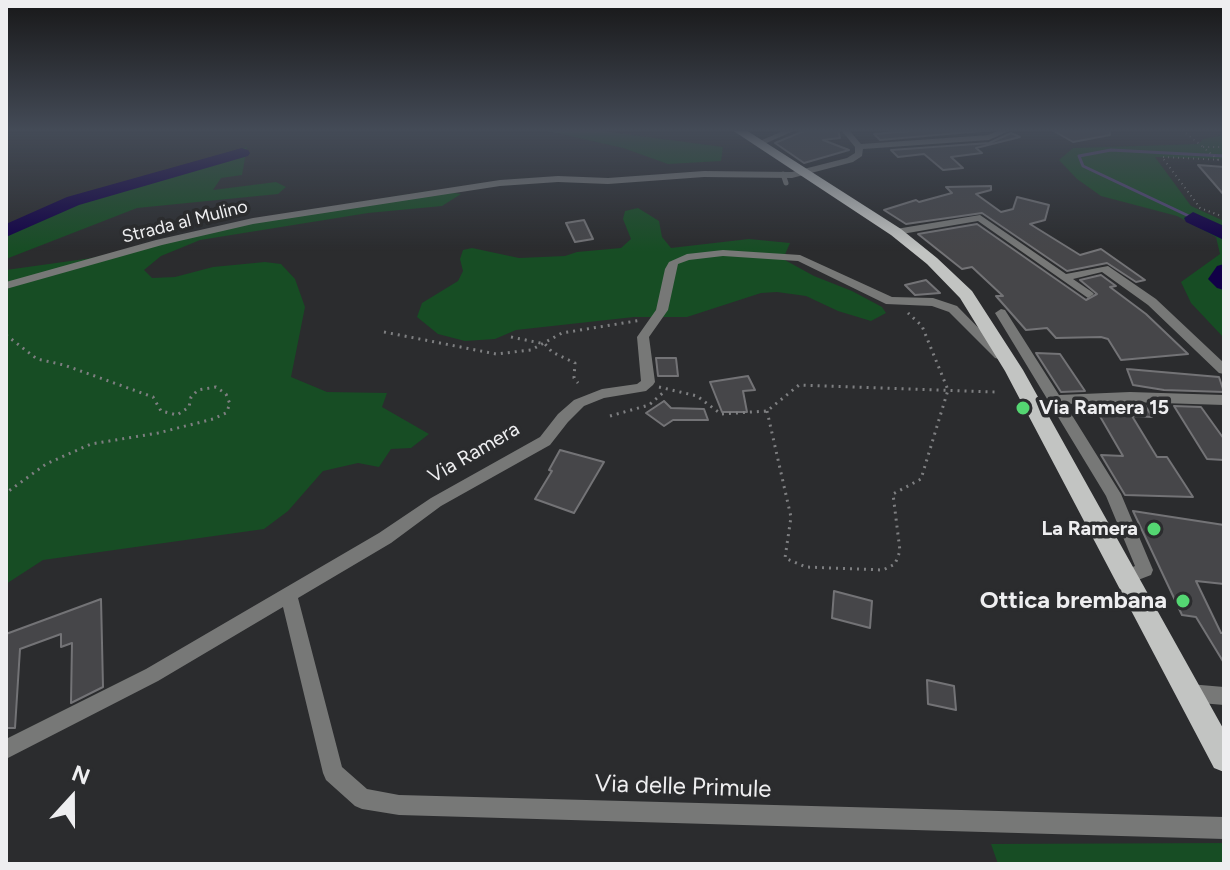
<!DOCTYPE html>
<style>
body{margin:0}
#map{position:relative;width:1230px;height:870px;overflow:hidden;background:#2b2c2e;font-family:Figtree,sans-serif}
canvas{display:block}
.frame{position:absolute;inset:0;border:8px solid #eeeef0;pointer-events:none}
.north{position:absolute;left:32px;top:758px;width:80px;height:80px;-webkit-text-stroke:6px #2b2c2e;paint-order:stroke;rotate:21deg;font-size:22px;font-weight:700;line-height:32px;text-align:center;color:#eeeef0}
.north::after{content:'';display:block;margin:auto;width:28px;height:36px;background:#eeeef0;clip-path:polygon(50% 0,100% 100%,50% 72%,0 100%)}
</style>
<div id="map">
<canvas width="1230" height="870"></canvas>
<div class="frame"></div>
<div class="north">N</div>
</div>
<script>
const ctx = document.querySelector('canvas').getContext('2d');
ctx.lineJoin = 'round';
function fillPath(path, color) { ctx.fillStyle = color; ctx.fill(path, 'evenodd'); }
const toPath = rows => new Path2D(rows.map(r => 'M' + r).join(''));
function stroke(path, color, width, dash) { ctx.strokeStyle = color; ctx.lineWidth = width; ctx.lineCap = dash ? 'butt' : 'round'; ctx.setLineDash(dash || []); ctx.stroke(path); }
function drawText(font, color, halo, rows, align = 'center') {
  ctx.font = font + ' Figtree,sans-serif'; ctx.lineWidth = 7; ctx.setLineDash([]); ctx.textBaseline = 'middle'; ctx.strokeStyle = halo; ctx.fillStyle = color; for (const [text, x, y, turn = 0] of rows) {
    ctx.save(); ctx.translate(x, y); ctx.rotate((+turn || 0) * Math.PI / 180); ctx.textAlign = isNaN(turn) ? turn : align; if (halo) ctx.strokeText(text, 0, 0); ctx.fillText(text, 0, 0); ctx.restore();
  }
}
fillPath(toPath([
 [543,130,595,130,723,147,721,161,668,164,623,148],
 [1224,135,1224,159,1155,157,1191,206,1224,221,1224,338,1191,303,1181,282,1220,254,1216,237,1177,216,1101,196,1077,179,1059,160,1073,148,1199,144,1203,139],
 [247,147,242,175,221,178,213,190,276,182,286,187,278,194,137,208,6,259,6,225,64,202],
 [436,190,461,194,442,206,368,213,200,240,161,256,144,270,152,278,175,277,213,267,265,262,281,264,295,279,305,307,291,377,327,392,387,393,382,407,429,434,411,448,391,449,379,467,358,463,323,471,288,511,264,529,43,560,6,584,6,270,92,258,254,219],
 [638,208,659,221,662,237,671,248,749,239,790,243,783,259,814,276,852,291,882,307,886,313,871,321,838,311,806,296,777,292,761,293,687,317,634,317,516,330,495,339,465,341,438,334,417,317,422,303,458,281,463,271,460,259,463,250,472,248,519,258,565,256,577,252,621,248,631,239,623,219,625,211],
 [1224,843,1224,864,998,864,991,844]
]), '#174d24');
stroke(toPath([
 [1193,218,1083,166,1079,156,1111,150,1224,156]
]), '#53477a', 3);
fillPath(toPath([
 [242,148,248,150,250,153,248,156,79,205,6,237,6,224,67,197,242,148],
 [1193,212,1224,226,1224,240,1186,222,1184,218,1193,212],
 [1224,264,1224,290,1217,288,1208,279,1217,266,1224,264]
]), '#110047');
const building = toPath([
 [806,130,838,130,840,138,823,140,849,150,804,163,775,143,806,130],
 [921,130,993,130,880,140,874,134,921,130],
 [1052,130,1110,130,1110,135,1073,142,1052,130],
 [1011,133,1020,137,976,148,982,153,951,157,963,168,943,170,924,154,898,157,891,150,989,143,1011,133],
 [1198,165,1224,167,1224,195,1198,165],
 [991,186,991,190,976,194,1001,212,1013,209,1017,197,1049,205,1045,220,1030,224,1080,255,1101,249,1145,280,1136,282,1107,263,1067,271,982,213,906,224,884,210,916,200,919,202,952,193,946,187,991,186],
 [584,220,593,239,575,242,566,223,584,220],
 [977,224,1086,300,1097,294,1080,280,1101,275,1116,286,1110,287,1146,314,1188,354,1121,360,1108,339,1101,337,1056,338,1047,328,1026,330,996,296,1003,296,972,267,962,269,918,234,977,224],
 [926,280,940,293,915,295,905,285,926,280],
 [1036,353,1060,354,1085,391,1061,392,1036,353],
 [656,358,676,358,678,376,658,376,656,358],
 [1127,369,1219,377,1224,392,1164,390,1133,385,1127,369],
 [748,376,755,390,743,391,747,412,722,412,710,382,748,376],
 [664,401,671,408,704,409,708,420,673,420,664,426,646,413,664,401],
 [1145,405,1152,417,1132,416,1157,457,1167,457,1193,497,1125,495,1101,455,1123,456,1094,406,1145,405],
 [1174,406,1201,407,1224,439,1224,460,1207,459,1174,406],
 [560,450,604,462,574,513,535,499,552,471,549,470,560,450],
 [1133,511,1224,525,1224,584,1196,581,1221,633,1224,633,1224,663,1196,617,1182,615,1133,511],
 [834,591,872,601,870,628,832,618,834,591],
 [101,599,103,687,71,703,72,643,61,647,61,634,20,649,15,728,6,728,6,634,101,599],
 [927,680,954,686,956,710,928,704,927,680]
]);
fillPath(building, '#464649');
stroke(building, '#737376', 2);
stroke(toPath([
 [1182,130,1203,147],
 [1218,160,1203,147,1224,147],
 [1224,160,1162,157,1200,208,1224,217]
]), '#7e7f81', 2, [1, 4]);
stroke(toPath([
 [384,332,496,354,531,350,562,333,642,320],
 [6,335,37,359,64,365,153,397,161,411,177,415,189,407,191,397,198,390,216,387,226,394,230,404,226,413,213,419,158,433,91,444,46,464,6,493],
 [511,337,545,344,552,352,575,363,574,378,578,383],
 [659,387,697,396,721,414,767,411,799,385,996,392],
 [767,411,791,517,785,558,806,567,883,570,895,564,900,551,893,494,921,479,948,390,922,326,908,313],
 [610,416,649,405,665,391]
]), '#7e7f81', 3, [2, 5]);
stroke(toPath([
 [783,174,786,183]
]), '#777877', 5);
fillPath(toPath([
 [785,130,796,130,762,145,755,143,785,130],
 [841,130,849,130,861,144,988,135,1000,130,1011,130,989,140,863,149,862,156,853,162,792,178,704,177,608,184,558,182,500,186,253,224,162,245,6,289,6,282,156,240,253,218,500,180,558,176,608,178,704,171,792,172,847,158,855,153,855,147,841,130],
 [980,215,1066,274,1108,266,1156,299,1224,363,1224,374,1219,373,1148,305,1102,272,1073,279,1092,292,1094,294,1088,298,978,221,896,235,891,232,896,229,980,215],
 [723,250,800,255,892,297,933,298,957,306,1005,355,999,359,995,358,949,312,932,306,886,304,798,261,723,256,689,260,678,264,668,310,649,337,655,382,653,385,646,391,604,398,584,406,568,422,550,445,441,506,391,543,298,598,342,767,367,789,399,795,1224,817,1224,839,399,815,362,809,355,806,326,780,323,773,283,607,158,681,6,759,6,739,146,669,379,533,431,498,540,437,558,414,574,400,602,389,637,384,641,381,637,337,656,310,665,269,669,262,687,254,723,250],
 [1001,309,1005,310,1059,395,1130,392,1224,395,1224,405,1130,402,1065,404,1121,494,1153,570,1151,575,1125,585,1119,583,1117,578,1119,573,1135,566,1106,496,995,313,1001,309],
 [1189,684,1224,687,1224,705,1189,702,1182,700,1180,693,1182,686,1189,684]
]), '#777877');
fillPath(toPath([
 [732,130,746,130,901,229,937,258,972,291,1023,370,1224,730,1224,772,1214,768,1005,371,960,298,927,264,891,235,732,130]
]), '#c2c4c2');
const sky = ctx.createLinearGradient(0, 0, 0, 251);
sky.addColorStop(0, '#181819');
sky.addColorStop(0.52, '#444b57');
sky.addColorStop(1, '#444b5700');
ctx.fillStyle = sky;
ctx.fillRect(0, 0, 1230, 251);
for (const [x, y, r, color] of [
 [1023,408,8,"#54d672"],
 [1154,529,8,"#54d672"],
 [1183,601,8,"#54d672"]
]) { const dot = new Path2D(); dot.arc(x, y, r, 0, 2 * Math.PI); ctx.fillStyle = color; ctx.fill(dot); stroke(dot, '#2b2c2e', 3); }
drawText('18px', '#eeeef0', '#2b2c2e', [
 ["Strada al Mulino",185,222,-14]
]);
drawText('bold 20px', '#eeeef0', '#2b2c2e', [
 ["Via Ramera 15",1039,408],
 ["La Ramera",1138,529,"right"]
], 'left');
drawText('20px', '#eeeef0', '#2b2c2e', [
 ["Via Ramera",474,453,-30]
]);
drawText('bold 24px', '#eeeef0', '#2b2c2e', [
 ["Ottica brembana",1167,601]
], 'right');
drawText('24px', '#eeeef0', '#2b2c2e', [
 ["Via delle Primule",683,787,2]
]);
</script>
